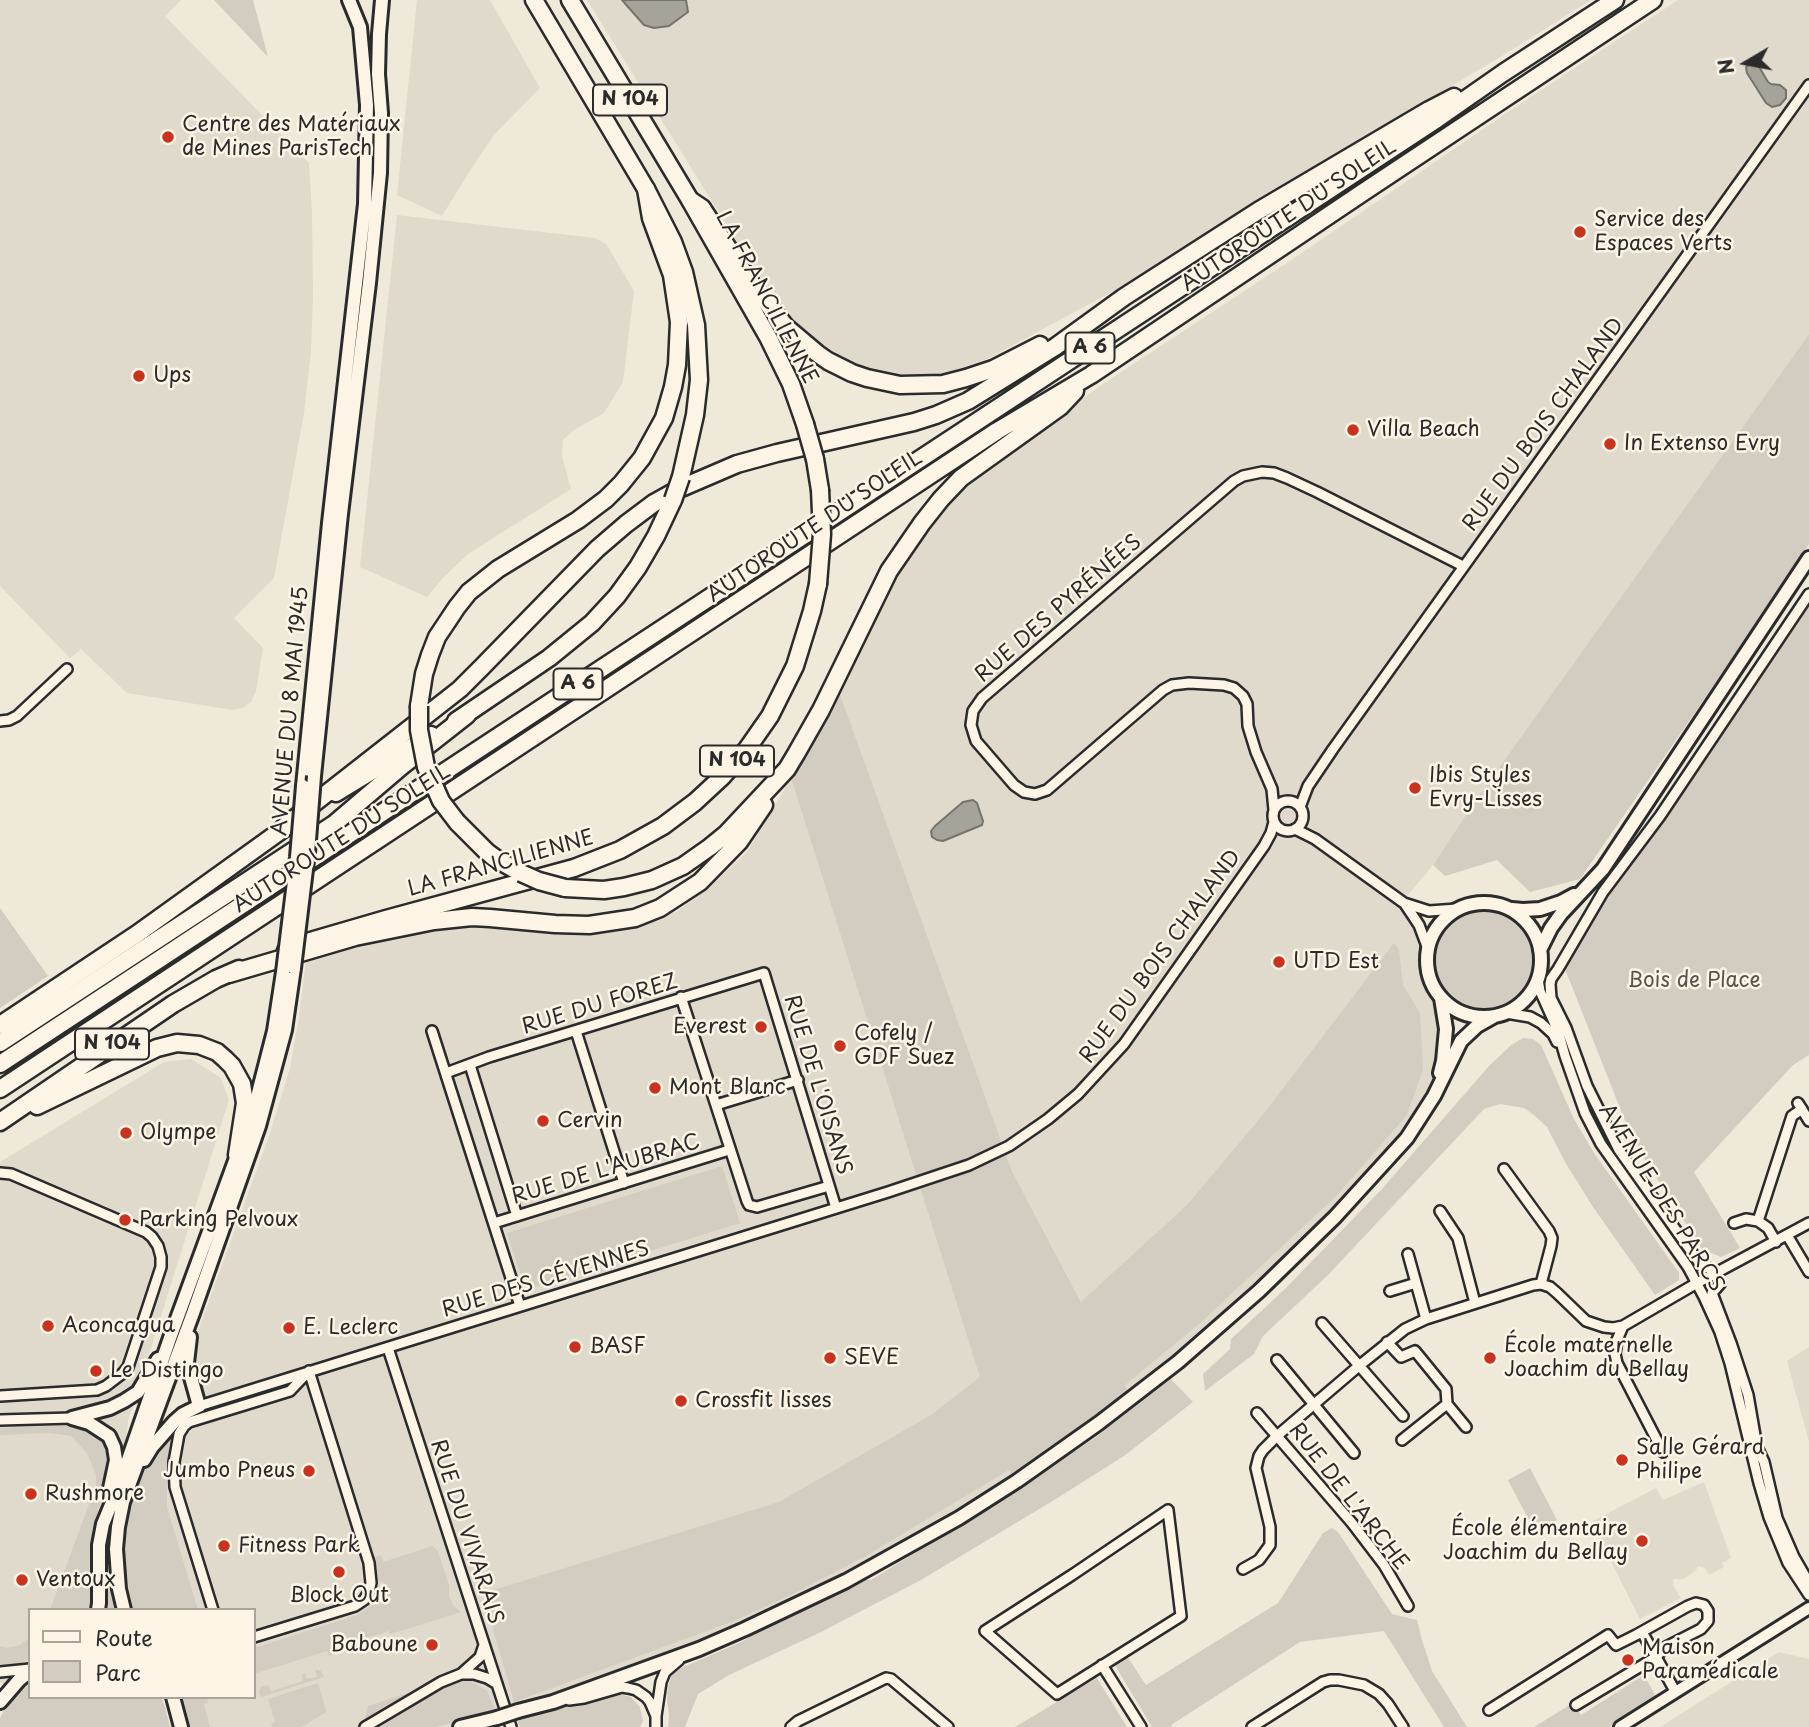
<!DOCTYPE html>
<meta charset="utf-8">
<style>
body{margin:0}
#map{position:relative;width:1809px;height:1727px;overflow:hidden;background:#efe9da;font-family:"Playpen Sans",sans-serif}
canvas{display:block}
.legend{position:absolute;left:28px;top:1608px;width:228px;height:91px;box-sizing:border-box;background:#fcf5e5;border:2px solid #a8a49b;margin:0;padding:9px 12px;list-style:none;font-size:21px;color:#2b2b2b}
.legend li{display:flex;align-items:center;gap:14px;height:35px}
.legend b{width:35px;border:2px solid #a8a49b}
.north{position:absolute;left:1711px;top:28px;width:70px;height:70px;-webkit-text-stroke:5px #fcf5e5;paint-order:stroke;rotate:260deg;font-size:19px;font-weight:700;line-height:28px;text-align:center;color:#2b2b2b}
.north::after{content:'';display:block;margin:auto;width:24px;height:32px;background:#2b2b2b;clip-path:polygon(50% 0,100% 100%,50% 72%,0 100%)}
</style>
<div id="map">
<canvas width="1809" height="1727"></canvas>
<ul class="legend">
<li><b style="height:9px;background:#fcf5e5"></b>Route</li>
<li><b style="height:19px;background:#d2cdc0"></b>Parc</li>
</ul>
<div class="north">N</div>
</div>
<script>
const ctx = document.querySelector('canvas').getContext('2d');
ctx.lineJoin = 'round';
function fillPath(path, color) { ctx.fillStyle = color; ctx.fill(path, 'evenodd'); }
const toPath = rows => new Path2D(rows.map(r => 'M' + r).join(''));
function stroke(path, color, width, dash) { ctx.strokeStyle = color; ctx.lineWidth = width; ctx.lineCap = dash ? 'butt' : 'round'; ctx.setLineDash(dash || []); ctx.stroke(path); }
function drawText(font, color, halo, rows, align = 'center') {
  ctx.font = font + ' "Playpen Sans",sans-serif'; ctx.lineWidth = 5; ctx.setLineDash([]); ctx.textBaseline = 'middle'; ctx.strokeStyle = halo; ctx.fillStyle = color; for (const [text, x, y, turn = 0] of rows) {
    ctx.save(); ctx.translate(x, y); ctx.rotate((+turn || 0) * Math.PI / 180); ctx.textAlign = isNaN(turn) ? turn : align; if (halo) ctx.strokeText(text, 0, 0); ctx.fillText(text, 0, 0); ctx.restore();
  }
}
fillPath(toPath([
 [0,0,181,0,165,16,309,163,312,213,313,295,311,351,304,413,274,578,234,618,263,648,256,691,251,702,243,708,233,710,127,693,81,649,70,658,0,586],
 [417,0,490,0,540,88,494,135,471,169,442,216,397,195],
 [587,0,1591,0,1502,56,1249,206,1123,286,965,371,925,377,886,373,855,363,826,348,796,323,759,277],
 [1678,0,1809,0,1809,334,1473,804,1433,865,1403,901,1427,949,1427,974,1440,998,1446,1029,1433,1095,1406,1137,1334,1217,1131,1396,1012,1171,840,694,877,614,903,564,937,516,962,489,1045,425,1106,382,1293,259,1514,108],
 [397,215,595,238,606,244,634,291,623,382,604,413,574,430,563,440,562,456,571,489,468,554,443,578,427,597,360,567],
 [791,778,1014,1481,959,1516,746,1626,555,1698,449,1727,184,1727,176,1697,254,1697,254,1610,127,1610,123,1587,112,1610,30,1610,30,1696,24,1700,0,1682,0,1162,164,1062,191,1059,221,1078,229,1100,128,1421,119,1525,131,1488,154,1450,193,1411,190,1364,194,1342,270,1133,290,1068,298,1024,306,961,355,942,421,930,481,923,497,927,571,933,602,932,632,928,676,912,706,890,747,852],
 [1809,1347,1809,1442,1787,1361],
 [1704,1482,1731,1558,1722,1563,1724,1567,1709,1575,1704,1567,1702,1568,1700,1566,1696,1568,1697,1570,1685,1578,1679,1580,1677,1578,1673,1580,1674,1583,1672,1584,1681,1598,1640,1619,1591,1522,1656,1488,1663,1500],
 [1779,1652,1809,1659,1809,1727,1660,1727]
]), '#e0dacc');
fillPath(toPath([
 [214,0,253,0,268,57],
 [1809,334,1809,544,1787,579,1580,879,1530,892,1497,860,1445,876,1433,865,1473,804],
 [1809,598,1809,1055,1793,1065,1694,1172,1740,1248,1721,1257,1702,1249,1633,1141,1563,964],
 [840,694,1012,1171,1081,1302,1187,1205,1262,1116,1394,943,1399,950,1403,985,1420,1013,1423,1070,1407,1115,1335,1197,1200,1323,1125,1385,1131,1396,1014,1481,1009,1470,864,1557,795,1593,734,1621,514,1702,493,1629,487,1592,779,1502,931,1415,980,1377,791,778],
 [0,908,48,976,0,1008],
 '1434 959a50 50 0 1 1 100 0a50 50 0 1 1-100 0Z',
 [1523,1038,1533,1039,1541,1045,1574,1119,1594,1153,1679,1273,1679,1280,1655,1295,1593,1207,1565,1162,1547,1127,1534,1115,1524,1108,1500,1104,1484,1109,1328,1275,1263,1336,1254,1354,1205,1391,1203,1374,1230,1349,1231,1339,1286,1288,1381,1190,1489,1066,1510,1046],
 [722,1166,740,1223,532,1288,523,1282,507,1233],
 [1171,1379,1193,1402,1124,1456,1051,1502,921,1580,821,1632,729,1675,698,1694,685,1727,668,1727,669,1716,667,1699,668,1687,672,1675,681,1668,739,1643,797,1612,864,1580,871,1580,1009,1495,1092,1440],
 [71,1425,87,1428,105,1439,109,1447,109,1473,95,1521,90,1546,89,1567,91,1602,89,1610,50,1610,96,1485,96,1475,87,1453,71,1436,50,1433,0,1435,0,1428],
 [166,1437,172,1440,167,1477,167,1507,198,1610,132,1610,126,1567,124,1544,131,1502,137,1481,145,1466],
 [1530,1468,1557,1520,1535,1532,1508,1480],
 [115,1508,110,1545,111,1562,117,1610,105,1610,106,1599,103,1561,108,1531],
 [1332,1528,1338,1532,1392,1614,1417,1620,1422,1640,1432,1671,1467,1727,1444,1727,1384,1631,1300,1642,1171,1725,1172,1727,1152,1727,1116,1667,1117,1662,1127,1656,1146,1685,1278,1603,1323,1533],
 [432,1546,438,1551,449,1586,449,1596,453,1605,461,1612,404,1630,390,1634,389,1631,331,1649,333,1655,329,1656,327,1651,254,1674,254,1648,357,1615,374,1604,380,1596,384,1582,377,1581,377,1570,373,1557,381,1555,383,1562],
 [30,1637,30,1659,12,1667,0,1667,0,1646,7,1648,20,1645],
 [315,1669,321,1671,324,1677,261,1697,259,1691,261,1687,268,1685,271,1691,303,1681,302,1674,305,1673,307,1679,317,1677],
 [1644,1675,1656,1697,1609,1727,1534,1727,1573,1703,1581,1715],
 [464,1677,471,1677,472,1682,487,1691,495,1709,486,1712,483,1715,436,1727,372,1727,447,1684],
 [1097,1678,1127,1727,1015,1727],
 [318,1683,326,1710,326,1712,302,1727,272,1727,271,1724,275,1722,268,1699],
 [30,1684,30,1697,161,1697,165,1707,170,1727,0,1727,0,1718,3,1712,12,1700],
 [426,1687,366,1722,365,1721,368,1706],
 [619,1694,631,1697,640,1707,643,1721,640,1727,520,1727,516,1719],
 [183,1697,207,1697,208,1703,204,1704,210,1727,190,1727]
]), '#d2cdc0');
const water = toPath([
 [622,0,686,0,688,12,669,26,654,28,644,25,622,0],
 [1751,63,1758,65,1768,82,1771,84,1780,85,1786,90,1786,98,1780,105,1772,107,1766,103,1747,73,1746,67,1751,63],
 [973,800,977,803,983,821,982,825,943,841,937,840,932,837,931,831,935,826,963,802,973,800]
]);
fillPath(water, '#a6a399');
stroke(water, '#75736d', 2);
const minor = toPath([
 [1809,594,1660,816,1603,892,1558,969,1551,979,1550,984,1551,998,1566,1028,1587,1086,1619,1150,1698,1261,1701,1264,1712,1270,1720,1284,1712,1293,1731,1343,1748,1395,1757,1447,1764,1462,1777,1518,1794,1557,1809,1583],
 [0,721,9,720,17,716,67,669],
 '1273 816a15 15 0 1 1 30 0a15 15 0 1 1-30 0Z',
 [1300,807,1308,786,1333,749,1809,85],
 [1274,810,1272,789,1256,752,1248,726,1247,704,1243,696,1234,688,1224,685,1189,683,1172,685,1163,690,1047,790,1035,794,1024,792,1014,785,976,741,971,725,973,711,982,698,1234,481,1243,476,1262,472,1274,473,1287,478,1317,492,1463,566],
 [1295,829,1315,839,1404,903,1429,911,1457,909],
 [1405,904,1419,925,1428,949],
 [1538,979,1540,991,1558,1031,1565,1056,1585,1113,1601,1144,1688,1267,1704,1297,1720,1332,1730,1363,1759,1483,1769,1517,1788,1563,1809,1595],
 [681,997,747,1201,749,1205,757,1207,829,1186],
 [1506,1013,1530,1017,1541,1023,1553,1034,1557,1042],
 [432,1031,520,1306],
 [576,1031,624,1183],
 [470,1065,517,1216],
 [446,1073,489,1057,764,973,836,1208],
 [1798,1103,1809,1121],
 [716,1105,798,1080],
 [1504,1169,1549,1231,1552,1238,1551,1246,1541,1284],
 [0,1173,11,1174,146,1232,152,1237,158,1246,161,1257,161,1267,128,1367,123,1373,106,1386,97,1390,0,1396],
 [1440,1211,1458,1238,1475,1303],
 [1758,1221,1792,1116,1802,1109],
 [494,1223,729,1150],
 [1734,1223,1746,1219,1758,1221,1768,1228,1776,1242],
 [1787,1235,1809,1272],
 [1408,1254,1426,1319],
 [1390,1291,1416,1283],
 [1322,1323,1403,1416],
 [1623,1326,1617,1340,1615,1354,1617,1363,1663,1452],
 [1387,1342,1401,1357,1415,1351,1446,1389,1447,1404,1466,1427],
 [388,1348,511,1727],
 [1277,1360,1354,1453],
 [199,1406,888,1192,969,1165,1009,1146,1048,1119,1078,1094,1124,1044,1264,846,1271,833,1274,822],
 [1257,1413,1352,1523,1384,1565,1408,1606],
 [0,1420,72,1418],
 [1402,1440,1447,1404],
 [1168,1510,1181,1616,1057,1694,985,1631,1072,1575,1168,1510],
 [1243,1569,1259,1560,1270,1545,1270,1527,1256,1468,1259,1456,1263,1450,1278,1435,1360,1365,1405,1329,1426,1319,1533,1285,1541,1284,1550,1287,1557,1293,1586,1321,1604,1327,1613,1328,1623,1326,1697,1283,1809,1223],
 [213,1610,175,1487,174,1462,179,1434,184,1426,189,1422,290,1391,309,1371,369,1563,371,1583,369,1592,364,1600,355,1606,254,1637],
 [1642,1632,1675,1691],
 [1102,1665,1141,1727],
 [0,1672,30,1669],
 [461,1674,474,1674,487,1678,497,1684],
 [569,1700,584,1698,622,1687,628,1688,636,1690,646,1697,650,1702,656,1716],
 [1489,1710,1608,1635,1616,1645,1636,1635,1688,1606,1696,1603,1704,1605,1708,1611,1708,1621,1701,1629,1664,1648,1656,1657,1576,1705],
 [365,1727,441,1682,461,1674,480,1657,484,1645],
 [656,1727,656,1716,661,1682,665,1672,679,1660],
 [791,1727,798,1721,886,1678,891,1679,948,1727],
 [1252,1727,1323,1682,1330,1680,1339,1680,1364,1685,1379,1694,1388,1704,1403,1727]
]);
const tertiary = toPath([
 [1620,1727,1809,1608]
]);
const secondary = toPath([
 [314,776,341,514,369,283,380,173,381,113,378,74,379,34,382,0],
 [303,786,329,523,365,204,367,105,360,27,349,0],
 '1427 960a57 57 0 1 1 114 0a57 57 0 1 1-114 0Z',
 [1512,909,1523,910,1540,909,1561,902,1574,895],
 [1540,950,1551,928,1561,914,1603,869,1809,558],
 [1440,1073,1443,1061,1446,1029,1441,998],
 [72,1418,110,1408,124,1401,138,1392,158,1359],
 [72,1418,89,1423,109,1436,114,1447,116,1460,109,1493],
 [144,1460,152,1447,174,1422,183,1414,199,1406,187,1363,190,1337],
 [98,1610,99,1603,99,1545,103,1524,120,1483,170,1338,254,1109,274,1031,283,972],
 [124,1610,119,1589,116,1549,118,1527,123,1502,193,1313,259,1126,285,1030,294,968],
 [173,1697,181,1727],
 [0,1702,19,1680,30,1671],
 [518,1711,553,1702,699,1649,745,1629,846,1581,959,1518,1017,1481,1099,1423,1178,1362,1259,1291,1335,1217,1407,1138,1434,1096,1461,1041,1477,1026,1493,1017],
 [460,1727,497,1718]
]);
const trunk = toPath([
 [534,0,646,189,673,242,684,272,696,325,699,380,695,415,681,477],
 [570,0,690,200,768,337,791,384,805,424],
 [815,459,820,490],
 [456,721,549,658,592,623,617,596,638,567,656,536,673,500],
 [336,793,431,735],
 [286,951,307,942,386,919,574,868,620,850,663,826,695,802,722,777,747,749,770,716,795,666,812,611,818,584],
 [0,1025,137,934,297,819],
 [37,1106,157,1048,177,1043,199,1045,217,1052,225,1059,232,1066,242,1084,245,1103,237,1155],
 [0,1122,173,1004,216,979,239,969]
]);
const motorway = toPath([
 [690,200,702,208,750,282,786,327,818,354,828,361,852,373,867,378,900,385,943,384,966,378,993,369,1040,345],
 [419,706,424,674,430,655,437,637,457,607,469,592,498,569,578,520,606,499,621,484,642,458,664,418,673,387,677,365,679,322,672,275,651,218,646,189],
 [457,822,487,852,498,860,521,873],
 [285,826,460,689,482,667,597,549,626,524,654,503,681,488,737,464,777,453,914,422,936,415,968,401,1055,347,1124,297,1258,211,1429,110,1454,97],
 [565,888,604,890,624,887,652,880,683,866,710,847,726,834,787,769,796,754,821,710,889,571,922,523,941,499,961,478,1060,407,1075,391],
 [229,974,355,937,434,921,472,917,490,918,555,924,589,925,635,918,660,908,700,882,739,842,764,805],
 [0,1043,334,824,402,766,467,715],
 [0,1064,1437,119,1503,73,1615,0],
 [0,1089,997,431,1091,375,1365,191,1653,0]
]);
stroke(minor, '#2b2b2b', 14);
stroke(tertiary, '#2b2b2b', 16);
stroke(secondary, '#2b2b2b', 18);
stroke(trunk, '#2b2b2b', 21);
stroke(motorway, '#2b2b2b', 21);
stroke(minor, '#fcf5e5', 9);
stroke(tertiary, '#fcf5e5', 10);
stroke(secondary, '#fcf5e5', 12);
stroke(trunk, '#fcf5e5', 16);
stroke(motorway, '#fcf5e5', 16);
const secondaryBridge = toPath([
 [294,968,308,853,314,776],
 [283,972,297,857,303,786],
 [497,1718,518,1711]
]);
const trunkBridge = toPath([
 [805,424,815,459],
 [673,500,681,477],
 [818,584,822,534,820,490]
]);
const motorwayBridge = toPath([
 [419,706,419,730,426,767,441,801,457,822],
 [521,873,539,881,565,888]
]);
stroke(secondaryBridge, '#2b2b2b', 18, []);
stroke(trunkBridge, '#2b2b2b', 21, []);
stroke(motorwayBridge, '#2b2b2b', 21, []);
stroke(secondaryBridge, '#fcf5e5', 12);
stroke(trunkBridge, '#fcf5e5', 16);
stroke(motorwayBridge, '#fcf5e5', 16);
for (const [x, y, r, color] of [
 [168,137,7,"#c8321e"],
 [1580,232,7,"#c8321e"],
 [139,376,7,"#c8321e"],
 [1353,430,7,"#c8321e"],
 [1610,444,7,"#c8321e"],
 [1415,788,7,"#c8321e"],
 [1279,962,7,"#c8321e"],
 [761,1027,7,"#c8321e"],
 [840,1046,7,"#c8321e"],
 [655,1088,7,"#c8321e"],
 [543,1121,7,"#c8321e"],
 [126,1133,7,"#c8321e"],
 [125,1220,7,"#c8321e"],
 [48,1326,7,"#c8321e"],
 [289,1328,7,"#c8321e"],
 [575,1347,7,"#c8321e"],
 [830,1358,7,"#c8321e"],
 [1490,1358,7,"#c8321e"],
 [96,1371,7,"#c8321e"],
 [681,1401,7,"#c8321e"],
 [1622,1460,7,"#c8321e"],
 [309,1471,7,"#c8321e"],
 [31,1494,7,"#c8321e"],
 [1642,1541,7,"#c8321e"],
 [224,1546,7,"#c8321e"],
 [339,1572,7,"#c8321e"],
 [22,1580,7,"#c8321e"],
 [432,1645,7,"#c8321e"],
 [1628,1660,7,"#c8321e"]
]) { const dot = new Path2D(); dot.arc(x, y, r, 0, 2 * Math.PI); ctx.fillStyle = color; ctx.fill(dot); stroke(dot, '#fcf5e5', 2.5); }
for (const [x, y, w] of [
 [630,100,74],
 [1090,348,49],
 [578,684,49],
 [737,761,74],
 [112,1044,74]
]) { const box = new Path2D(); box.roundRect(x - w / 2, y - 15.5, w, 31, 5); ctx.fillStyle = '#fcf5e5'; ctx.fill(box); stroke(box, '#2b2b2b', 2); }
drawText('bold 19px', '#2b2b2b', null, [
 ["N 104",630,100],
 ["A 6",1090,348],
 ["A 6",578,684],
 ["N 104",737,761],
 ["N 104",112,1044]
]);
drawText('21px', '#2b2b2b', '#fcf5e5', [
 ["Centre des Matériaux",182,125],
 ["de Mines ParisTech",182,149],
 ["Service des",1594,220],
 ["Espaces Verts",1594,244],
 ["Ups",153,376],
 ["Villa Beach",1367,430],
 ["In Extenso Evry",1624,444],
 ["Ibis Styles",1429,776],
 ["Evry-Lisses",1429,800],
 ["UTD Est",1293,962],
 ["Everest",747,1027,"right"],
 ["Cofely /",854,1034],
 ["GDF Suez",854,1058],
 ["Mont Blanc",669,1088],
 ["Cervin",557,1121],
 ["Olympe",140,1133],
 ["Parking Pelvoux",139,1220],
 ["Aconcagua",62,1326],
 ["E. Leclerc",303,1328],
 ["École maternelle",1504,1346],
 ["Joachim du Bellay",1504,1370],
 ["BASF",589,1347],
 ["SEVE",844,1358],
 ["Le Distingo",110,1371],
 ["Crossfit lisses",695,1401],
 ["Salle Gérard",1636,1448],
 ["Philipe",1636,1472],
 ["Jumbo Pneus",295,1471,"right"],
 ["Rushmore",45,1494],
 ["École élémentaire",1628,1529,"right"],
 ["Joachim du Bellay",1628,1553,"right"],
 ["Fitness Park",238,1546],
 ["Ventoux",36,1580],
 ["Block Out",339,1596,"center"],
 ["Baboune",418,1645,"right"],
 ["Maison",1642,1648],
 ["Paramédicale",1642,1672]
], 'left');
drawText('21px', '#2b2b2b', '#fcf5e5', [
 ["AUTOROUTE DU SOLEIL",1289,216,-34],
 ["LA FRANCILIENNE",766,298,62],
 ["RUE DU BOIS CHALAND",1544,425,-54],
 ["AUTOROUTE DU SOLEIL",815,527,-34],
 ["RUE DES PYRÉNÉES",1059,609,-41],
 ["AVENUE DU 8 MAI 1945",291,711,-85],
 ["AUTOROUTE DU SOLEIL",342,839,-33],
 ["LA FRANCILIENNE",501,864,-16],
 ["RUE DU BOIS CHALAND",1161,957,-54],
 ["RUE DU FOREZ",600,1005,-17],
 ["RUE DE L'OISANS",817,1085,73],
 ["RUE DE L'AUBRAC",606,1170,-17],
 ["AVENUE DES PARCS",1661,1198,58],
 ["RUE DES CÉVENNES",546,1280,-17],
 ["RUE DE L'ARCHE",1348,1497,52],
 ["RUE DU VIVARAIS",466,1532,72]
]);
drawText('21px', '#555450', '#fcf5e5', [
 ["Bois de Place",1694,981]
]);
</script>
